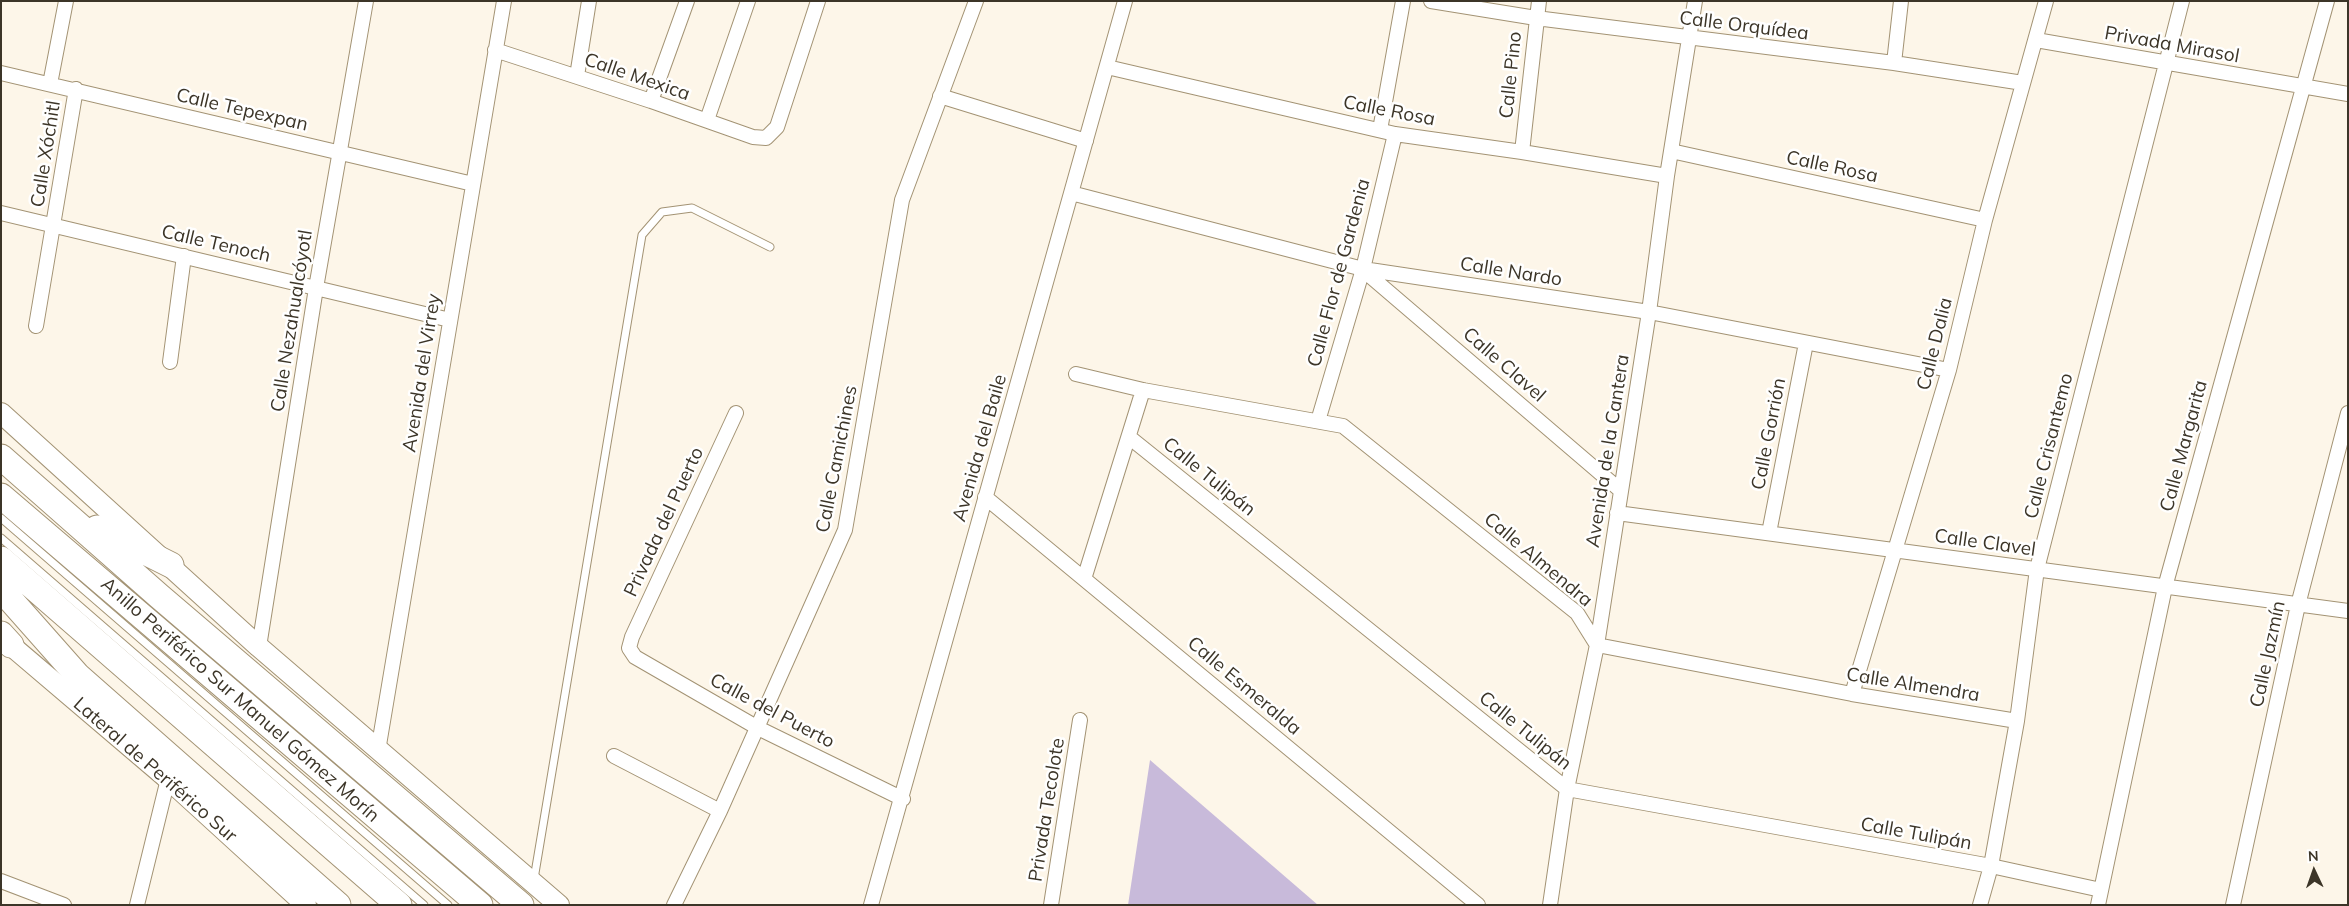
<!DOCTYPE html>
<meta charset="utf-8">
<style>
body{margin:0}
#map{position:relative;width:2349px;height:906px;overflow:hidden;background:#fdf6e9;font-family:Mulish,sans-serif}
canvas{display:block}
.frame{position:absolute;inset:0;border:2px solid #3c3528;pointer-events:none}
.north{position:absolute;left:2289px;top:846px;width:50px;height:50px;-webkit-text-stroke:4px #fff;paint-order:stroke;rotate:357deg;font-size:14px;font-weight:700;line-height:20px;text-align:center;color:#3c3528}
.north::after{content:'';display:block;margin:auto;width:18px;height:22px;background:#3c3528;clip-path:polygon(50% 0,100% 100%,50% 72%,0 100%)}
</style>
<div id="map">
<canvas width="2349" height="906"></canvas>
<div class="frame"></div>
<div class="north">N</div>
</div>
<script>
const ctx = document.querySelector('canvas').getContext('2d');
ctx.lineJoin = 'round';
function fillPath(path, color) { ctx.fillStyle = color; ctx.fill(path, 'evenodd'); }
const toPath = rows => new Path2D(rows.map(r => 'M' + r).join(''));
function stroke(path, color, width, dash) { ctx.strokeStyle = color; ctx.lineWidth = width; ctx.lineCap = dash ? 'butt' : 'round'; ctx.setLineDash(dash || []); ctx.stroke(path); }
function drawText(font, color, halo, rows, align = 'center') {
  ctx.font = font + ' Mulish,sans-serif'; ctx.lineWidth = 5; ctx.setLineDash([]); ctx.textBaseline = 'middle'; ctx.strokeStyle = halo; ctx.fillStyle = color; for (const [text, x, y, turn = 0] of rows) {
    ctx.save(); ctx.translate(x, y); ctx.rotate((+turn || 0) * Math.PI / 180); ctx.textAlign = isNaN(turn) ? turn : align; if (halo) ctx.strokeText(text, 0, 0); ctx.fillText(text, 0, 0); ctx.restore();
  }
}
fillPath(toPath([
 [1150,760,1318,905,1128,905]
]), '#c8bada');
const lane = toPath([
 [1,518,448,905],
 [1,538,424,905],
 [534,879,642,235,662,212,692,208,770,247]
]);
const street = toPath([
 [1431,1,1536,18,1894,63,2023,83],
 [2036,40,2348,94],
 [495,50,651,101,753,137,766,138,777,127,818,1],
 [1894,63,1901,1],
 [1107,67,1395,134,1522,152,1667,176],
 [1,73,473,184],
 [577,76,589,1],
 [50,84,66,1],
 [940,96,1086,141],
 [651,101,687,1],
 [707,120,748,1],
 [1380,130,1403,1],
 [1671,151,1985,220],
 [1522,152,1539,1],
 [1071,193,1363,269,1649,312,1949,370],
 [1,213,450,320],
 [1363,270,1620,490],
 [36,326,76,89],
 [170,362,184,256],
 [1076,374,1143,390,1343,426,1577,613,1597,645,1852,694,2017,721],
 [736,413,632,637,629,648,635,657,758,728,903,799],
 [1318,421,1363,269,1395,134],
 [1129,437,1567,789,1991,866,2101,890],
 [985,497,1478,905],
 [1617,513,2348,611],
 [1769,533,1806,343],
 [1084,579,1143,390],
 [259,647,316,288,366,1],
 [1852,694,1949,370,1985,220,2046,1],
 [378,751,504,1],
 [614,756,720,811],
 [1,881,64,905],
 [137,905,168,779],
 [674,905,720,811,845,530,902,200,976,1],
 [871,905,1125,1],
 [1051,905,1080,720],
 [1550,905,1567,789,1597,645,1649,312,1667,176,1695,1],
 [1980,905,1991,866,2017,721,2037,569,2182,1],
 [2098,905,2165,587,2327,1],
 [2233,905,2298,605,2348,413]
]);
const secondary = toPath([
 [1,413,259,647,559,905],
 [1,637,168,779,306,905]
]);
const highway = toPath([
 [1,457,159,596,521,905],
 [1,496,480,905],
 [97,528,171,565],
 [1,559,399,905],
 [1,589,78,676,338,905],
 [1,634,11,645]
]);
stroke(lane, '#a39374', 9);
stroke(street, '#a39374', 16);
stroke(secondary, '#a39374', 22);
stroke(highway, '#a39374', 27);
stroke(lane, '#fff', 7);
stroke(street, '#fff', 14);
stroke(secondary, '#fff', 20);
stroke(highway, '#fff', 25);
drawText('19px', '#3c3528', '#fff', [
 ["Calle Orquídea",1744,26,7],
 ["Privada Mirasol",2172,45,10],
 ["Calle Pino",1511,75,-84],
 ["Calle Mexica",637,77,19],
 ["Calle Tepexpan",242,110,13],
 ["Calle Rosa",1389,111,11],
 ["Calle Xóchitl",46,154,-81],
 ["Calle Rosa",1832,167,12],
 ["Calle Tenoch",216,244,13],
 ["Calle Nardo",1511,272,9],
 ["Calle Flor de Gardenia",1339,273,-75],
 ["Calle Nezahualcóyotl",292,321,-81],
 ["Calle Dalia",1935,344,-76],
 ["Calle Clavel",1504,365,41],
 ["Avenida del Virrey",422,373,-81],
 ["Calle Gorrión",1769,434,-79],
 ["Calle Crisantemo",2049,446,-76],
 ["Calle Margarita",2184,446,-75],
 ["Avenida del Baile",980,448,-74],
 ["Avenida de la Cantera",1608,451,-81],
 ["Calle Camichines",837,459,-79],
 ["Calle Tulipán",1209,477,39],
 ["Privada del Puerto",664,522,-65],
 ["Calle Clavel",1985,543,8],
 ["Calle Almendra",1538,560,40],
 ["Calle Jazmín",2268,654,-78],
 ["Calle Almendra",1913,685,9],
 ["Calle Esmeralda",1244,686,40],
 ["Anillo Periférico Sur Manuel Gómez Morín",240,700,41],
 ["Calle del Puerto",772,711,28],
 ["Calle Tulipán",1525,731,39],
 ["Lateral de Periférico Sur",155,770,41],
 ["Privada Tecolote",1047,810,-81],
 ["Calle Tulipán",1916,834,10]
]);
</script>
